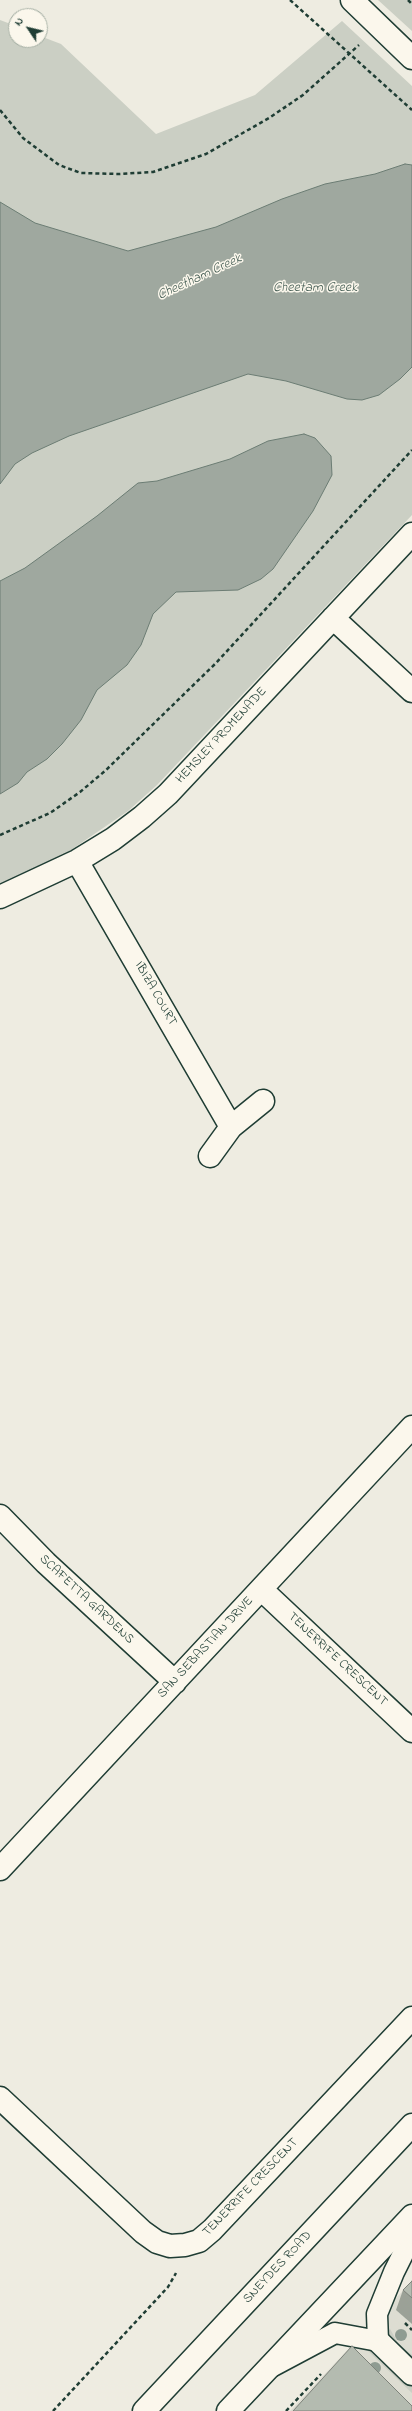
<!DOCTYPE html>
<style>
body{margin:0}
#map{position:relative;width:412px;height:2411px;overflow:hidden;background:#eeece1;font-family:"Indie Flower",sans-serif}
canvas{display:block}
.north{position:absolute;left:8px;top:8px;width:40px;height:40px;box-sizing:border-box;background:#fbf7ec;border:1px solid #a3ada2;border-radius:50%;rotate:305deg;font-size:11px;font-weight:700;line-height:16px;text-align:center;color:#1f3d34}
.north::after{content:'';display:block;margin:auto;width:14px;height:18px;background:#1f3d34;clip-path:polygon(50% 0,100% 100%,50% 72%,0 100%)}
</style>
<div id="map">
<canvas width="412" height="2411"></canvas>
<div class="north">N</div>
</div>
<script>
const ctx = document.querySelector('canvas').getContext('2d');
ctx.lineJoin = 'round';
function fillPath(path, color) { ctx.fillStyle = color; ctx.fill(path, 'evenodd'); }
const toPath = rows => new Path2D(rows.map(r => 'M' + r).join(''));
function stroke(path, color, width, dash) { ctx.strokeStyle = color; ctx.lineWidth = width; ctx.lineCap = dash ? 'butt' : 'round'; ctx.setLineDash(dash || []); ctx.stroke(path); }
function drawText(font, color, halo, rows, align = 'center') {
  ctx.font = font + ' "Indie Flower",sans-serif'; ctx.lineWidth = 3; ctx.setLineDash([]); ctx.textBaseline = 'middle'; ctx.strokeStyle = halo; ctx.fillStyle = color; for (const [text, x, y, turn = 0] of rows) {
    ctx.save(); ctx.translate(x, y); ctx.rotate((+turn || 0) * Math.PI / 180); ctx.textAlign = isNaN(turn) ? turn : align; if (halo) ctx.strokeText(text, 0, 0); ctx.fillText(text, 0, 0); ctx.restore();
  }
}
fillPath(toPath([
 [412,2281,412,2411,290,2411]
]), '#ddddd2');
fillPath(toPath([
 [378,0,412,0,412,31],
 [0,20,16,26,16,40,40,40,40,36,61,44,156,134,255,95,342,21,412,86,412,515,157,785,128,811,65,854,0,884],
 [390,2329,398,2343,412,2355,412,2393,368,2351]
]), '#cbcfc4');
const water = toPath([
 [405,164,412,165,412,367,400,379,379,395,362,400,347,399,286,381,248,374,69,436,32,453,15,464,0,484,0,202,35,223,128,251,216,227,282,199,325,184,375,174,405,164],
 [304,434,315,438,331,456,332,475,313,511,273,569,261,579,238,590,176,592,153,614,141,645,127,665,97,690,81,720,62,744,47,759,27,772,18,783,0,794,0,581,25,568,97,516,138,483,157,481,230,459,268,441,304,434]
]);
fillPath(water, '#9fa89f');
stroke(water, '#6c7d74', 1);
const service = toPath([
 [273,2366,335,2333,378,2341,377,2314,394,2272,412,2236]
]);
const pedestrian = toPath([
 [378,2341,412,2374]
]);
const minor = toPath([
 [352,0,412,58],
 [333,618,412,691],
 [77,861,231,1127],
 [0,897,77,861,113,839,142,817,168,794,412,534],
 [210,1156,231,1127,263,1101],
 [0,1516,46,1563,175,1682],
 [261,1589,412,1731],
 [0,1869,412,1427],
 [0,2098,143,2232,157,2242,170,2246,185,2245,199,2241,212,2230,412,2018]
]);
const secondary = toPath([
 [144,2411,412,2125],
 [228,2411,412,2216]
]);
stroke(service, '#1f3d34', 23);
stroke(pedestrian, '#1f3d34', 25);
stroke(minor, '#1f3d34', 25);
stroke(secondary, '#1f3d34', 25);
stroke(toPath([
 [290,0,412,110],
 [408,0,412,4],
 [0,110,23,138,59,165,81,173,119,174,153,172,206,154,269,118,303,95,359,45],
 [0,835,50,813,80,792,105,771,216,663,412,450],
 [405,2323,412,2330],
 [53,2411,168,2287,176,2273],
 [286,2411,321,2374]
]), '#1f3d34', 2.5, [4, 3]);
stroke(service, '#fbf7ec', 20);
stroke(pedestrian, '#fbf7ec', 22);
stroke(minor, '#fbf7ec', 22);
stroke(secondary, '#fbf7ec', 22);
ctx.fillStyle = '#8f9c92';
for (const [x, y] of [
 [401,2335],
 [375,2368]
]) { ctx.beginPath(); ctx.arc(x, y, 6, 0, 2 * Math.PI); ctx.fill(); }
fillPath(toPath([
 [412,2281,412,2324,396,2310,403,2290]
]), '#9ba197');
const building = toPath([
 [412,2281,412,2298,403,2290,412,2281],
 [352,2346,412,2406,412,2411,293,2411,352,2346]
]);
fillPath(building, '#b4bbb0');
stroke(building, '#7e837b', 1);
drawText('13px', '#1f3d34', '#fbf7ec', [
 ["HEMSLEY PROMENADE",222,736,-47],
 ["IBIZA COURT",155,994,60],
 ["SCAFETTA GARDENS",86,1600,43],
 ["SAN SEBASTIAN DRIVE",206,1648,-47],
 ["TENERRIFE CRESCENT",337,1660,43],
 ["TENERRIFE CRESCENT",251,2188,-46],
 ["SNEYDES ROAD",278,2268,-47]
]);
drawText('italic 14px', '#455d54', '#fbf7ec', [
 ["Cheetham Creek",200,278,-25],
 ["Cheetam Creek",315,289]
]);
</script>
